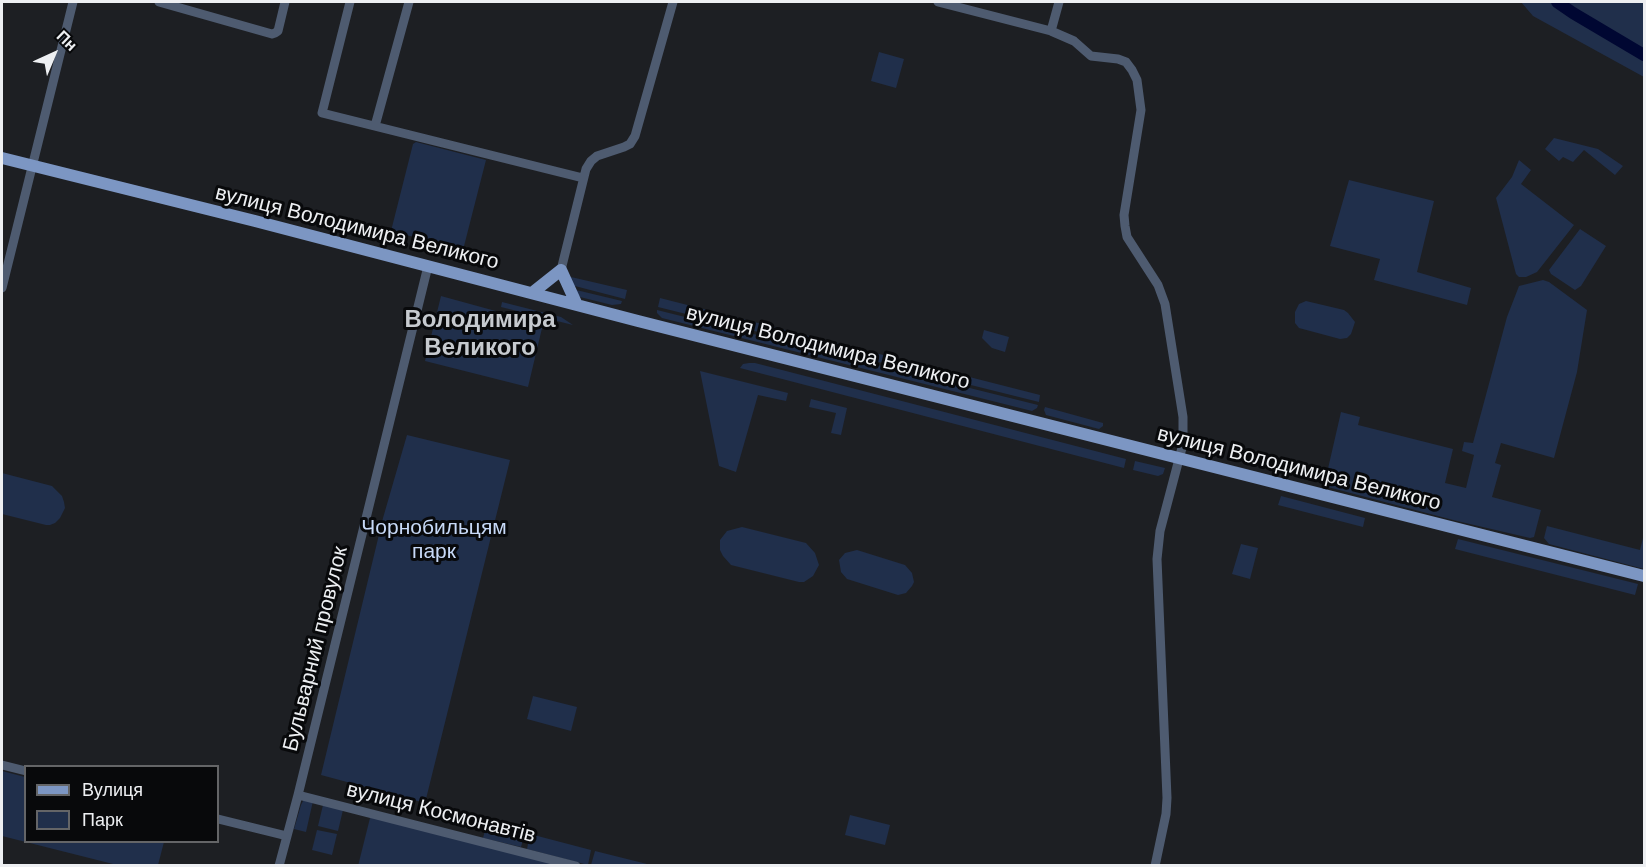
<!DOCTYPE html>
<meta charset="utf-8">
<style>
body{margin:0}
#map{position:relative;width:1646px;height:867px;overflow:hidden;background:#1d1f23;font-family:Arial,sans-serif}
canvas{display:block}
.frame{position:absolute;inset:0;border:3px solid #edeff2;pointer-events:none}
.legend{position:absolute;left:24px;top:765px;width:195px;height:78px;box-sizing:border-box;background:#08090b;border:2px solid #646567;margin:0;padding:8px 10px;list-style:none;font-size:18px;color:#edeff2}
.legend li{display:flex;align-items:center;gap:12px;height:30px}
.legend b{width:30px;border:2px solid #646567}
.north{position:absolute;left:24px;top:24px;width:60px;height:60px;-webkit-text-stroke:4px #08090b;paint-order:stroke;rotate:44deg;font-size:16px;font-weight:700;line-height:24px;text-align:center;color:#edeff2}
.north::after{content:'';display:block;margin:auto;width:21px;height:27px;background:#edeff2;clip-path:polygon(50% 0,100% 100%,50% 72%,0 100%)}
</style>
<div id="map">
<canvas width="1646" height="867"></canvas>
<div class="frame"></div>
<ul class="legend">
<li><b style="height:8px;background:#7c96c3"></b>Вулиця</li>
<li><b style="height:16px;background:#202f4b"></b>Парк</li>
</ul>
<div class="north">Пн</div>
</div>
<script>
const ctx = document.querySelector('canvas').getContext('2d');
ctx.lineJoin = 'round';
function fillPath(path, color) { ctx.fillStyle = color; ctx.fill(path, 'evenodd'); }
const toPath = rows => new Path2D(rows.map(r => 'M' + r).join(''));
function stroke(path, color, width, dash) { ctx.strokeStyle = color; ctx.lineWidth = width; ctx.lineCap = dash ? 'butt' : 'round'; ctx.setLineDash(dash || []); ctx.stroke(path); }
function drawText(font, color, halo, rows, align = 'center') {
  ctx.font = font + ' Arial,sans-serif'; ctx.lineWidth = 6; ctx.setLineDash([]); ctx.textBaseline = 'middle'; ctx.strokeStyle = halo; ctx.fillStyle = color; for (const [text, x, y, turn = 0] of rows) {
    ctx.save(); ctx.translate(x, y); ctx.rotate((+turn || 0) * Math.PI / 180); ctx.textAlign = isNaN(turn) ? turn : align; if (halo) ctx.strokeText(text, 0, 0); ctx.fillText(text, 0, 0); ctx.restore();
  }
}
fillPath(toPath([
 [1521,2,1644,2,1644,77,1533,16],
 [879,52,904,59,896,88,871,81],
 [1554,138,1598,149,1623,166,1615,175,1584,150,1573,162,1563,157,1559,161,1545,149],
 [416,142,486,160,463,250,391,231,413,144],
 [1519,160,1531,170,1521,184,1574,225,1537,272,1526,277,1519,277,1516,274,1496,198,1512,177],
 [1349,180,1434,201,1417,272,1471,288,1467,305,1374,280,1380,259,1330,246],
 [1580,229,1606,246,1581,286,1575,290,1551,274,1549,270],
 [571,277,627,290,625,299,571,285,569,279],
 [1543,280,1549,282,1587,310,1577,372,1554,458,1501,443,1495,463,1501,465,1492,497,1541,510,1534,537,1530,538,1457,521,1324,486,1341,412,1360,417,1358,425,1453,449,1445,483,1466,488,1474,455,1462,451,1464,442,1473,443,1507,317,1519,286],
 [572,289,622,301,621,304,612,305,580,297],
 [441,296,543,324,528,387,425,361],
 [660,298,1040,395,1039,402,658,307],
 [1306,301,1344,310,1348,313,1355,322,1351,334,1347,338,1340,339,1299,328,1295,323,1295,312,1299,304],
 [502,302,561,317,573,325,501,307],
 [657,310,1038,405,1037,408,1032,411,662,318,657,313],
 [984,330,1009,337,1005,352,992,348,982,338],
 [749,363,755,363,1126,459,1124,468,740,368,743,364],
 [700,371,788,393,786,401,758,395,736,472,719,466],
 [811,399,847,408,841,435,831,433,836,413,809,407],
 [1045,407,1103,423,1103,426,1099,429,1046,415,1044,410],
 [407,435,510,460,425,803,321,775,383,518],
 [1135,461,1165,468,1163,474,1158,476,1133,470],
 [2,473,52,486,62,496,64,502,65,508,60,518,55,523,50,525,46,525,2,514],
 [1281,496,1365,518,1363,527,1278,505],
 [1547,526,1640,550,1644,534,1644,569,1549,544,1544,538],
 [742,527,806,543,815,553,819,565,813,576,804,582,799,582,731,565,723,556,720,550,720,540,727,531],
 [1458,539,1638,584,1635,595,1455,549],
 [1241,544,1258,548,1250,579,1232,574],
 [857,550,905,565,912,573,914,582,912,586,906,593,898,595,847,579,841,572,839,560,845,553],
 [533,696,577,707,571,731,527,719],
 [2,771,25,777,26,842,164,842,158,865,117,865,2,836],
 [308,800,313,801,306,832,294,829,301,805,303,801],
 [323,805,343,810,338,831,318,826],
 [371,814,576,866,358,866],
 [850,815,890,825,885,845,845,835],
 [487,823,525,833,521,847,483,838],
 [317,830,337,834,332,855,312,850],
 [530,834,591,850,588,865,527,849],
 [595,851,651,865,591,865]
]), '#202f4b');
stroke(toPath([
 [1557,2,1573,13,1644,55]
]), '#000732', 12);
stroke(toPath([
 [159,2,272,34,275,33,278,31,285,2],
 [350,2,322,113,583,178],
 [938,2,1051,31,1074,41,1091,56,1118,59,1126,62,1132,70,1137,80,1141,110,1124,215,1125,226,1127,237,1158,285,1165,304,1183,417,1183,444,1160,531,1157,559,1167,798,1166,814,1155,866],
 [1051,31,1059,2],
 [375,126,409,2],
 [561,270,586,169,591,161,597,156,624,147,630,144,635,136,673,2],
 [2,288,73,2],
 [2,765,26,771],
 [298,795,576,866],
 [218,819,287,836],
 [279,866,298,795,428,266]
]), '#4e5b70', 9);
stroke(toPath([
 [2,158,255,221,638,321,1644,576],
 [532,293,561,270,577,305]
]), '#7c96c3', 12);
drawText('21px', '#edeff2', '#08090b', [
 ["вулиця Володимира Великого",357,228,14],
 ["вулиця Володимира Великого",828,348,14],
 ["вулиця Володимира Великого",1299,469,14],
 ["Бульварний провулок",316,649,-76],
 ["вулиця Космонавтів",441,813,14]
]);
drawText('21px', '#c7d9f7', '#08090b', [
 ["Чорнобильцям",434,528],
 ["парк",434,552]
]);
drawText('bold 24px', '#c6cacf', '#08090b', [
 ["Володимира",480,320],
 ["Великого",480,348]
]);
</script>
